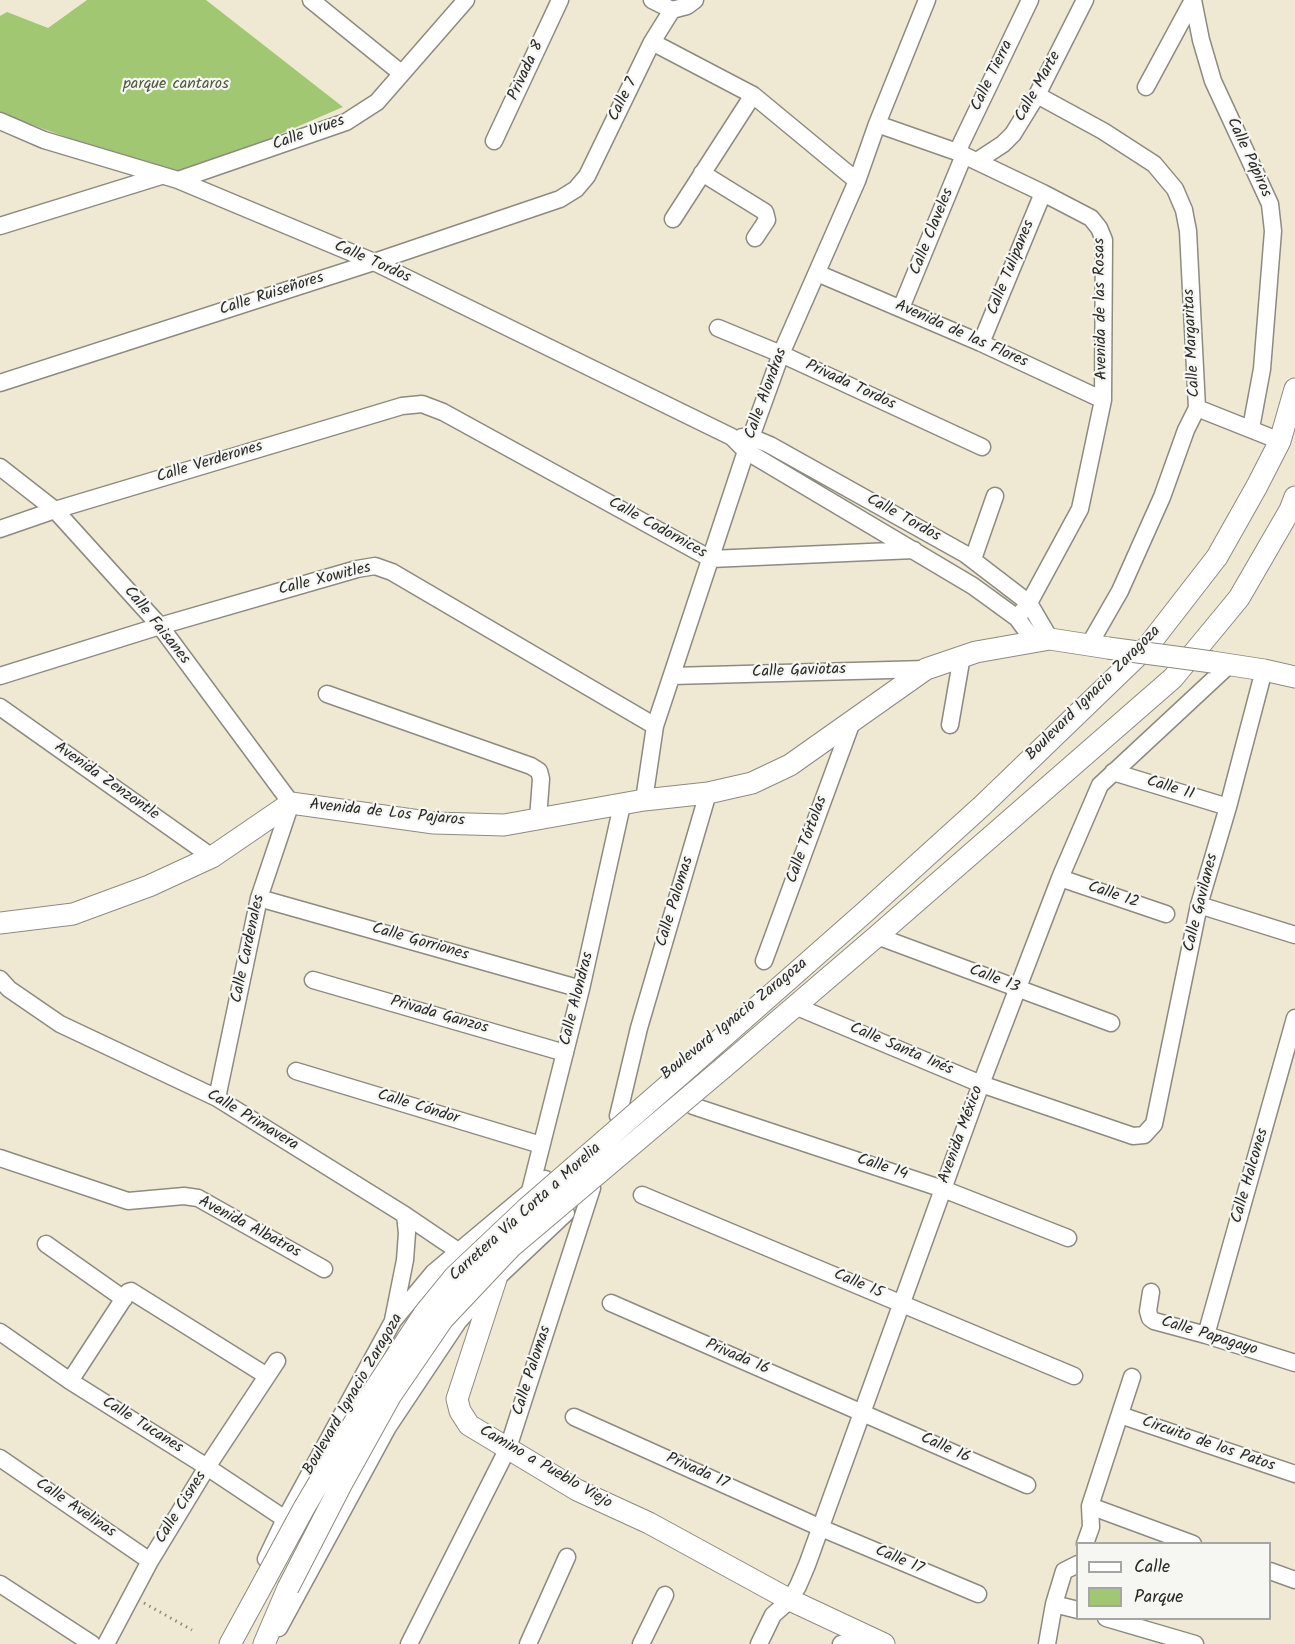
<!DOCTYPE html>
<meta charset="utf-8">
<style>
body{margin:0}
#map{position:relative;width:1295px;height:1644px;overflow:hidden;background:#efe9d4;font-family:Kalam,sans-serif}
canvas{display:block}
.legend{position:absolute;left:1076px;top:1542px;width:195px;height:78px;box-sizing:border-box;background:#f6f6f2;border:2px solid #a5a5a2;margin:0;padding:8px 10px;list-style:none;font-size:18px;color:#2b2b2b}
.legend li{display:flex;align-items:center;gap:12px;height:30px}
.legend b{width:30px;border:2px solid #a5a5a2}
</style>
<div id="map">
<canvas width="1295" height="1644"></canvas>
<ul class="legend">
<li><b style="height:8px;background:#fff"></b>Calle</li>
<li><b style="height:16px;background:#a2c772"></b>Parque</li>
</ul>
</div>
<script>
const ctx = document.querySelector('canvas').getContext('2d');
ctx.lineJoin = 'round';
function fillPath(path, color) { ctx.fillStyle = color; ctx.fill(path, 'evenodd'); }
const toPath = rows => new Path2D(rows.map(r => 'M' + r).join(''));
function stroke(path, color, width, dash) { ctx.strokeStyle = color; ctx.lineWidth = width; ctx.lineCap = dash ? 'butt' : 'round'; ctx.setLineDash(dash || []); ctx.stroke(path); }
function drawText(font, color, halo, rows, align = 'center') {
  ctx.font = font + ' Kalam,sans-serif'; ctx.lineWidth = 4.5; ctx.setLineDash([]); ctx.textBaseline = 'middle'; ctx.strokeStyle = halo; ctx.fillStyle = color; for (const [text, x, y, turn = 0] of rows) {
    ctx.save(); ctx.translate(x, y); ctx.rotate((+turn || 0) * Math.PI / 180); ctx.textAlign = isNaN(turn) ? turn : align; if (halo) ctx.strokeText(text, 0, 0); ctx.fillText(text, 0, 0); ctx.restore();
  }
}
fillPath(toPath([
 [87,0,206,0,343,107,178,178,0,113,0,16,7,12,48,28]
]), '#a2c772');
const minor = toPath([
 [311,0,401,73],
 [652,0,672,10],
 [1193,0,1201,40,1213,81,1270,204,1273,231,1262,369,1251,428],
 [672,10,687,6,695,0],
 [652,42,753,95,857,181],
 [1146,87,1193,0],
 [1037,95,1103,131,1154,164,1175,189,1184,210,1188,231,1197,408,1186,430,1162,497,1120,591,1089,645],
 [0,121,44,140,178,180,374,262,732,437,746,451,973,586,1017,618,1034,641],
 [877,124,957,152,1043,193,1091,218,1099,228,1104,240,1103,400,1080,509,1029,603,1017,618],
 [494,141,560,0],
 [957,152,1030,0],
 [977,161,1003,144,1013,134,1037,95,1085,0],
 [702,173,765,212,767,220,755,238],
 [178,180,346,122,377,102,466,0],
 [673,219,753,95],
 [0,226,161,176],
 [817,273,981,343,1103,400],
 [901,308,964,155],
 [718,328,781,354,982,447],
 [981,343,1043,193],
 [0,383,374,262,560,199,576,189,587,176,652,42,672,10],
 [1197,408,1280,441],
 [742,437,751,437,770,445,965,554,1029,603,1050,639],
 [0,467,55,510,160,626,291,803,259,898,217,1098],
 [0,529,55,510,402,406,422,404,443,412,711,559,914,550],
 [973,559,995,496],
 [0,676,160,626,357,569,375,566,392,572,655,726],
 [672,676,926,669],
 [327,694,531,766,539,771,541,779,538,819],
 [0,707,212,857],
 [950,725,962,656],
 [1113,772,1228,807],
 [644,800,655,726,746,451,781,354,857,181,877,124,927,0],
 [1060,878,1166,914],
 [259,898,581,989],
 [1199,905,1295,935],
 [877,936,1111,1023],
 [764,961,853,719],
 [0,979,9,989,60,1024,217,1098,405,1215,467,1257],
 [313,980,565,1053],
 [795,1006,981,1084,1133,1136,1144,1135,1154,1124,1199,905,1228,807,1264,670],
 [296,1071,541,1145],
 [693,1106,943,1189,1068,1238],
 [618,1116,639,1028,708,793],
 [0,1158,128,1201,184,1196,198,1198,324,1269],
 [530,1191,581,989,622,805],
 [642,1195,1074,1376],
 [46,1244,124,1299],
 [1151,1292,1148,1311,1150,1318,1154,1321,1206,1335,1295,1363],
 [611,1303,1027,1485],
 [393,1320,405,1260,407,1233,405,1215],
 [0,1332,70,1381,207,1467,285,1519],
 [1206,1335,1295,1018],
 [70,1381,128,1292,131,1291,267,1376],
 [1120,1415,1295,1474],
 [574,1417,821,1528,978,1594],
 [0,1458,150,1561],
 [1090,1506,1193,1544],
 [1085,1544,1091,1527,1090,1506,1132,1377],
 [266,1559,285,1519,393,1321,433,1273,545,1179],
 [1270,1571,1295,1580],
 [0,1584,92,1644],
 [1054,1604,1078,1610],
 [1106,1618,1195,1644],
 [279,1628,388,1427,458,1322,496,1279,566,1213],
 [106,1644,150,1561,207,1467,277,1361],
 [409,1644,508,1448,592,1188],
 [528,1644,567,1557],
 [641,1644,665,1595],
 [759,1644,773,1615,790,1600,798,1586,807,1565,981,1084,1060,878,1100,785,1228,666],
 [841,1644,868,1637],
 [1047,1644,1054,1604,1064,1571,1078,1564]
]);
const major = toPath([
 [1212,662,1264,670,1295,677],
 [0,923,73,914,149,886,212,857,291,803,434,823,504,825,644,800,708,793,752,783,790,765,926,669,976,652,1050,639,1108,648],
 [723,1068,877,936,1173,678,1239,598,1290,510,1295,497],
 [680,1075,865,912,983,805,1148,646,1217,557,1257,486,1280,441,1295,389],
 [496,1279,457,1399,460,1411,469,1425,577,1490,649,1523,790,1600,884,1644],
 [230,1644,266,1578],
 [264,1644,288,1588]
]);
stroke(minor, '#8d8a80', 19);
stroke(major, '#8d8a80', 23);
stroke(toPath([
 [144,1603,192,1630]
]), '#8d8a80', 3, [1.5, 4.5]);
stroke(minor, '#fff', 16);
stroke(major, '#fff', 21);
const majorBridge = toPath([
 [1108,648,1212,662],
 [266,1578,304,1508,367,1401,424,1314,455,1276,527,1208,680,1075],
 [288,1588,341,1485,391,1395,443,1319,511,1247,723,1068]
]);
stroke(majorBridge, '#8d8a80', 23, []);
stroke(majorBridge, '#fff', 21);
drawText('16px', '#2b2b2b', '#f6f6f2', [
 ["Privada 8",527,71,-65],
 ["Calle Tierra",993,76,-64],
 ["Calle Marte",1039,87,-61],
 ["Calle 7",624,100,-64],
 ["Calle Urues",309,134,-20],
 ["Calle Pápiros",1248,158,65],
 ["Calle Claveles",933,232,-68],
 ["Calle Tordos",372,263,24],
 ["Calle Tulipanes",1012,268,-68],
 ["Calle Ruiseñores",272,295,-18],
 ["Avenida de las Rosas",1102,309,-91],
 ["Avenida de las Flores",961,335,24],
 ["Calle Margaritas",1193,343,-93],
 ["Privada Tordos",850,386,25],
 ["Calle Alondras",767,394,-70],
 ["Calle Verderones",210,463,-17],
 ["Calle Tordos",903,519,29],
 ["Calle Codornices",657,529,29],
 ["Calle Xowitles",325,580,-14],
 ["Calle Faisanes",156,626,51],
 ["Calle Gaviotas",799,672,-2],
 ["Boulevard Ignacio Zaragoza",1094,694,-45],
 ["Avenida Zenzontle",106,782,35],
 ["Calle 11",1170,789,17],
 ["Avenida de Los Pajaros",387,814,6],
 ["Calle Tórtolas",808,840,-70],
 ["Calle 12",1113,896,19],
 ["Calle Palomas",676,902,-73],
 ["Calle Gavilanes",1202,903,-76],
 ["Calle Gorriones",420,943,16],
 ["Calle Cardenales",249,949,-78],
 ["Calle 13",994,980,21],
 ["Calle Alondras",578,999,-76],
 ["Privada Ganzos",439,1016,16],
 ["Boulevard Ignacio Zaragoza",735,1020,-39],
 ["Calle Santa Inés",901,1050,23],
 ["Calle Cóndor",418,1108,17],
 ["Calle Primavera",252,1121,31],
 ["Avenida México",962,1135,-70],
 ["Calle 14",882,1168,18],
 ["Calle Halcones",1251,1176,-74],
 ["Carretera Vía Corta a Morelia",526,1213,-42],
 ["Avenida Albatros",249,1228,28],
 ["Calle 15",858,1285,23],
 ["Calle Papagayo",1209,1337,17],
 ["Privada 16",737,1358,23],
 ["Calle Palomas",533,1371,-72],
 ["Boulevard Ignacio Zaragoza",354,1395,-60],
 ["Calle Tucanes",142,1426,32],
 ["Circuito de los Patos",1208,1445,19],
 ["Calle 16",945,1449,24],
 ["Camino a Pueblo Viejo",545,1468,30],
 ["Privada 17",697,1472,24],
 ["Calle Cisnes",182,1508,-58],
 ["Calle Avelinas",75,1509,34],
 ["Calle 17",899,1561,23]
]);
drawText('16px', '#4f5a40', '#f6f6f2', [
 ["parque cantaros",176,85]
]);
</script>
